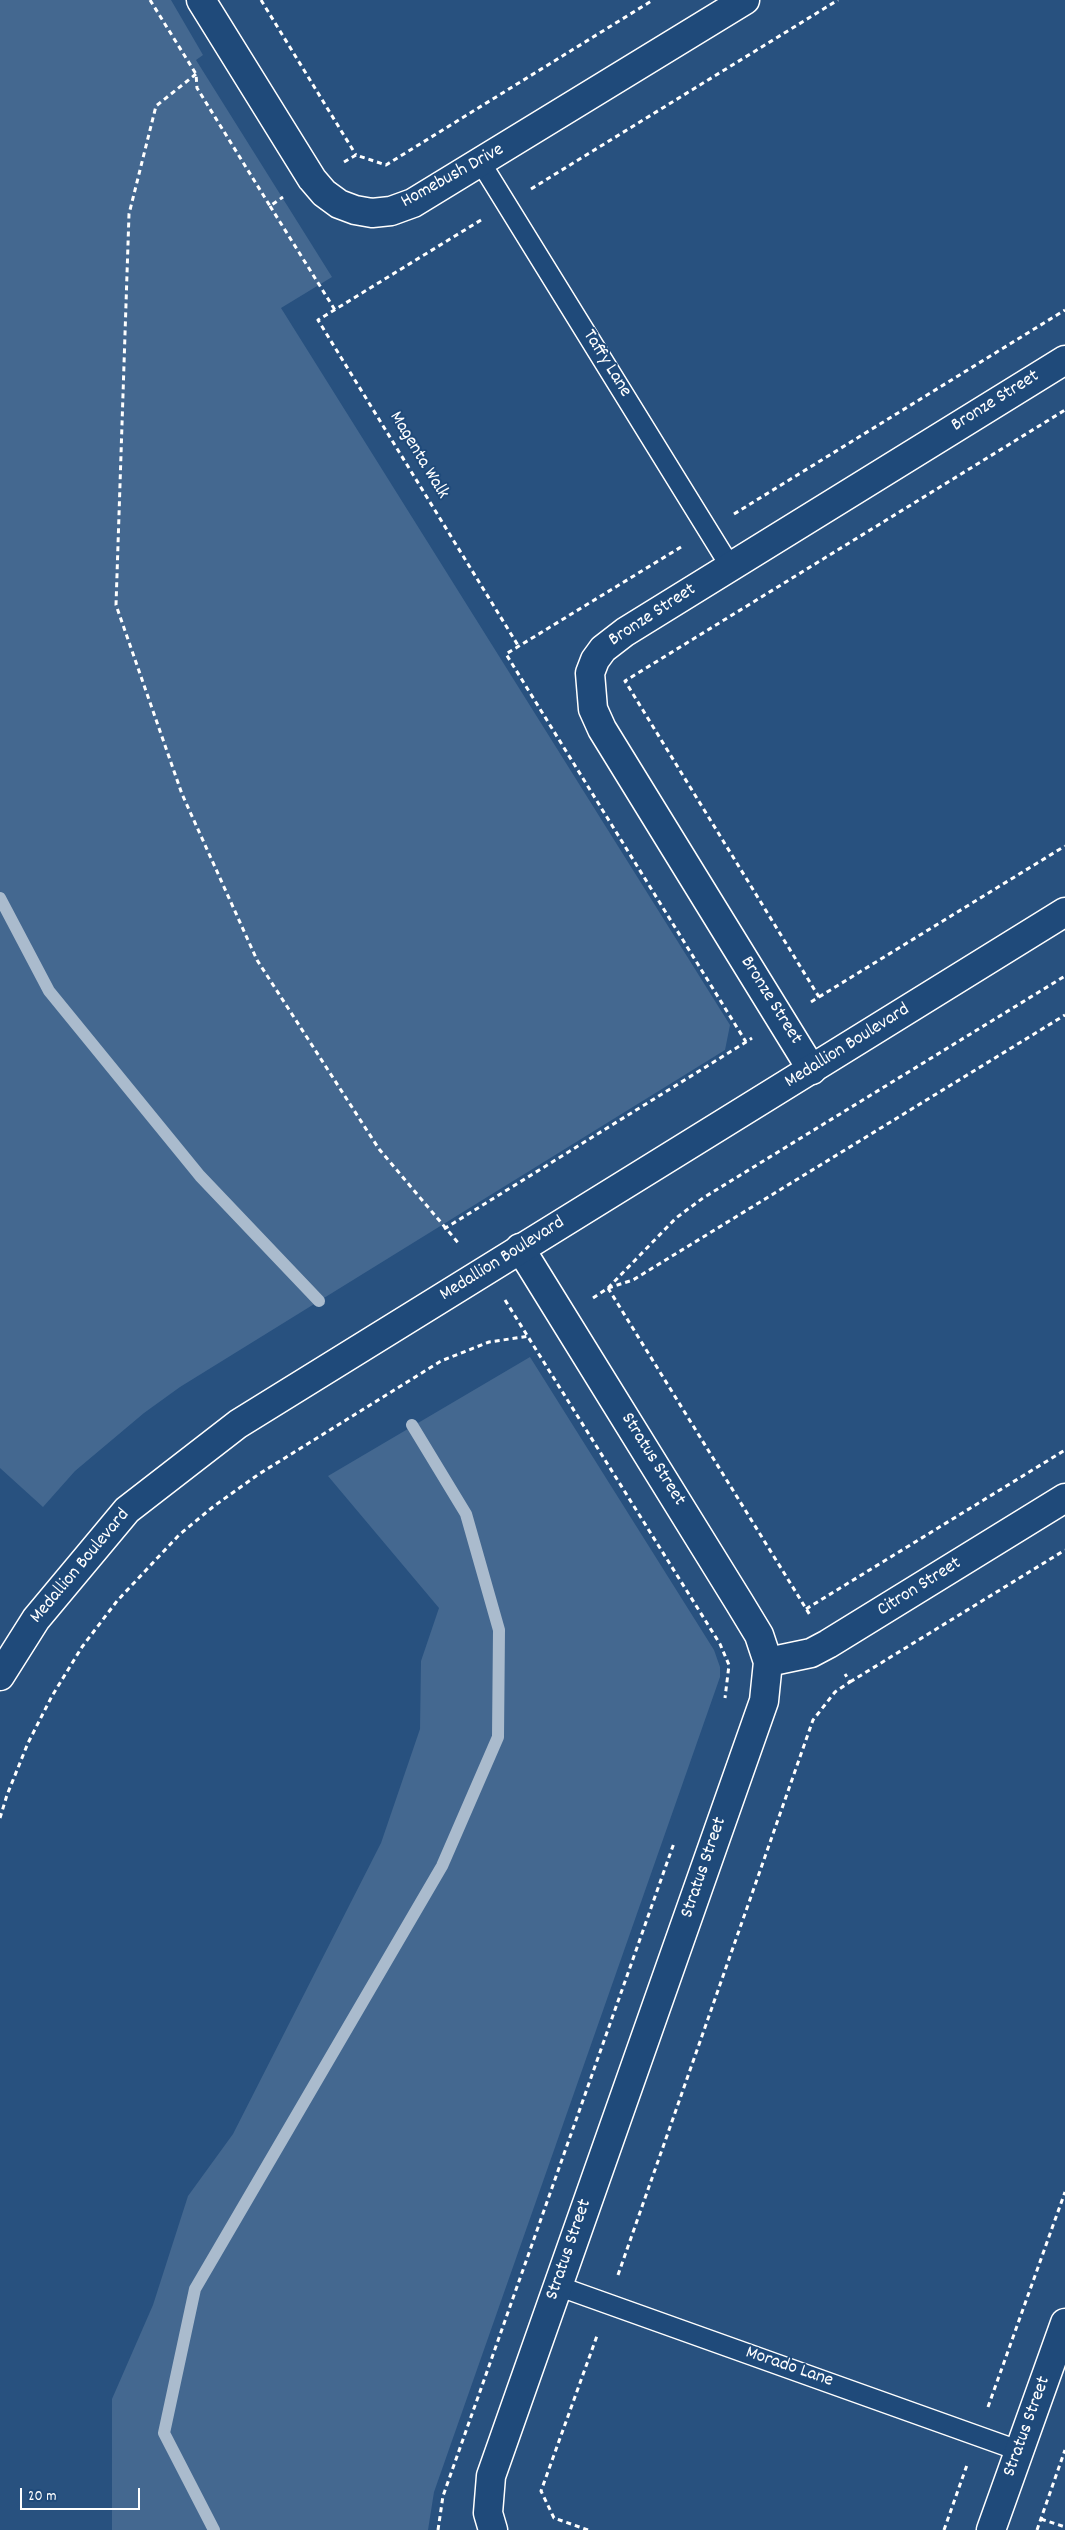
<!DOCTYPE html>
<style>
body{margin:0}
#map{position:relative;width:1065px;height:2530px;overflow:hidden;background:#28517f;font-family:Dekko,sans-serif}
canvas{display:block}
.scale{position:absolute;left:20px;top:2488px;width:120px;height:22px;box-sizing:border-box;border:2px solid #fff;border-top:0;padding-left:6px;font-size:15px;line-height:18px;white-space:nowrap;color:#fff;-webkit-text-stroke:4px #1f4a7a;paint-order:stroke}
</style>
<div id="map">
<canvas width="1065" height="2530"></canvas>
<div class="scale">20 m</div>
</div>
<script>
const ctx = document.querySelector('canvas').getContext('2d');
ctx.lineJoin = 'round';
function fillPath(path, color) { ctx.fillStyle = color; ctx.fill(path, 'evenodd'); }
const toPath = rows => new Path2D(rows.map(r => 'M' + r).join(''));
function stroke(path, color, width, dash) { ctx.strokeStyle = color; ctx.lineWidth = width; ctx.lineCap = dash ? 'butt' : 'round'; ctx.setLineDash(dash || []); ctx.stroke(path); }
function drawText(font, color, halo, rows, align = 'center') {
  ctx.font = font + ' Dekko,sans-serif'; ctx.lineWidth = 4; ctx.setLineDash([]); ctx.textBaseline = 'middle'; ctx.strokeStyle = halo; ctx.fillStyle = color; for (const [text, x, y, turn = 0] of rows) {
    ctx.save(); ctx.translate(x, y); ctx.rotate((+turn || 0) * Math.PI / 180); ctx.textAlign = isNaN(turn) ? turn : align; if (halo) ctx.strokeText(text, 0, 0); ctx.fillText(text, 0, 0); ctx.restore();
  }
}
fillPath(toPath([
 [0,0,171,0,203,55,196,60,332,277,281,308,730,1025,725,1050,180,1387,144,1413,75,1471,43,1507,0,1468],
 [530,1357,714,1650,720,1667,720,1677,434,2492,428,2530,112,2530,112,2399,153,2305,188,2196,233,2134,381,1843,420,1729,421,1661,439,1608,328,1476]
]), '#446890');
stroke(toPath([
 [0,898,49,991,200,1176,319,1301],
 [214,2530,164,2433,195,2289,442,1866,498,1737,499,1630,466,1514,412,1425]
]), '#aabbcd', 12);
const service = toPath([
 [481,163,730,566],
 [558,2286,1020,2451]
]);
const minor = toPath([
 [201,0,312,179,324,193,339,204,355,210,372,213,391,211,413,203,745,0],
 [812,1070,602,729,593,709,590,673,595,660,603,649,625,632,1065,360],
 [768,1662,811,1653,828,1644,1065,1498],
 [493,2530,488,2513,491,2476,764,1701,768,1662,759,1635,739,1602,520,1248],
 [991,2530,1065,2323]
]);
const tertiary = toPath([
 [0,1676,36,1619,127,1510,238,1424,1065,912]
]);
stroke(service, '#fff', 22);
stroke(minor, '#fff', 31);
stroke(tertiary, '#fff', 31);
stroke(toPath([
 [150,0,196,74,197,88,270,206,283,197],
 [261,0,356,155],
 [196,74,156,106,129,214,116,605,182,794,257,960,379,1149,460,1245],
 [344,162,356,155,386,165,653,0],
 [531,189,838,0],
 [270,206,335,310],
 [481,220,318,320,519,647],
 [734,514,1065,310],
 [681,547,506,654,746,1042,752,1038],
 [819,997,1065,846],
 [811,1002,819,997,625,681,1065,410],
 [444,1229,746,1042],
 [608,1288,810,1615],
 [608,1288,676,1218,703,1198,1065,976],
 [593,1298,608,1288,633,1280,1065,1015],
 [505,1300,720,1644,729,1665,725,1698],
 [806,1609,1065,1450],
 [850,1682,1065,1550],
 [0,1818,7,1795,28,1743,52,1696,82,1647,117,1601,179,1535,214,1506,259,1474,441,1361,489,1342,530,1336],
 [618,2275,813,1720,835,1692,850,1682,845,1674],
 [988,2407,1065,2192],
 [1041,2519,1065,2527],
 [438,2530,443,2496,674,1843],
 [588,2530,554,2518,541,2491,598,2333],
 [944,2530,967,2465],
 [1037,2530,1065,2450]
]), '#fff', 3, [5, 4]);
stroke(service, '#1f4a7a', 19);
stroke(minor, '#1f4a7a', 28);
stroke(tertiary, '#1f4a7a', 28);
drawText('19px', '#fff', '#1f4a7a', [
 ["Homebush Drive",453,177,-29],
 ["Taffy Lane",606,364,58],
 ["Bronze Street",996,402,-32],
 ["Magenta Walk",418,456,59],
 ["Bronze Street",653,616,-33],
 ["Bronze Street",770,1001,58],
 ["Medallion Boulevard",848,1047,-32],
 ["Medallion Boulevard",503,1260,-32],
 ["Stratus Street",652,1460,58],
 ["Medallion Boulevard",81,1567,-50],
 ["Citron Street",920,1588,-32],
 ["Stratus Street",705,1868,-71],
 ["Stratus Street",570,2250,-71],
 ["Morado Lane",789,2368,19],
 ["Stratus Street",1028,2427,-70]
]);
</script>
